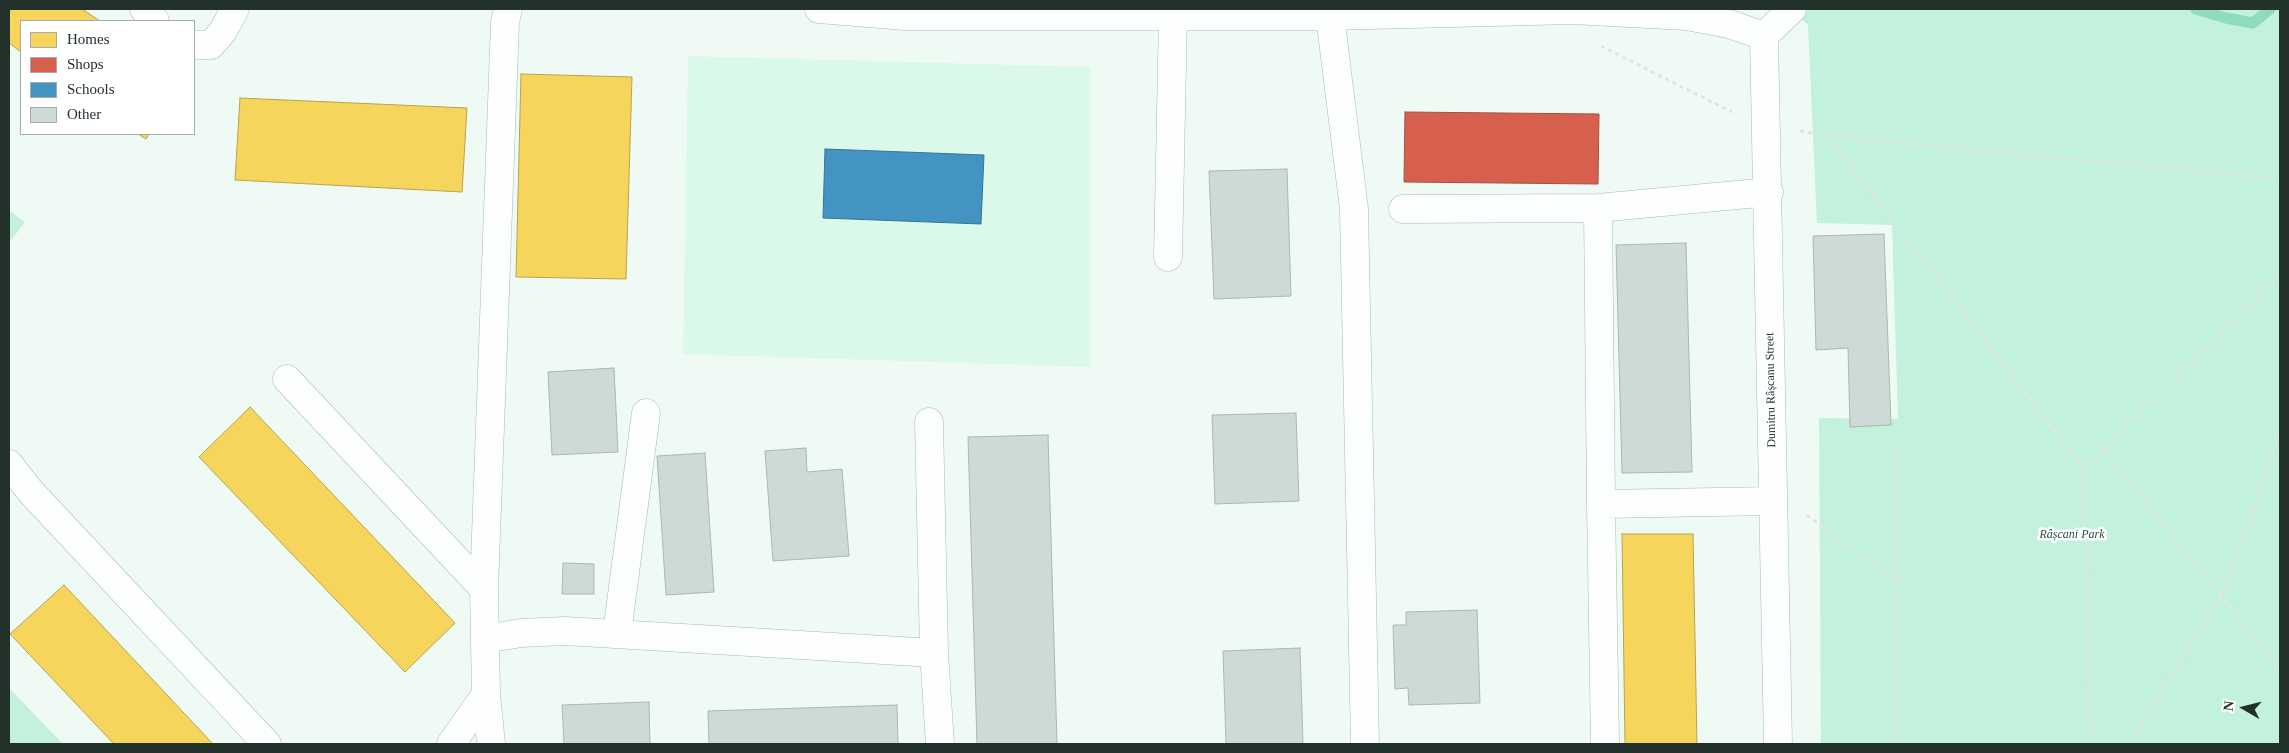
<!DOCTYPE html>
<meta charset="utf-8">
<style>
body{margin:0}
#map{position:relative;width:2289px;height:753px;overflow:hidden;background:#f0faf5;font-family:Georgia,serif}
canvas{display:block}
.frame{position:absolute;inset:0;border:10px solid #22312a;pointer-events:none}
.legend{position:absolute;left:20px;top:20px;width:175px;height:115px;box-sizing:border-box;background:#fff;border:1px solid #a7adaa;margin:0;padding:6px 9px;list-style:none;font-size:15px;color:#22312a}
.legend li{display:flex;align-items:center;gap:10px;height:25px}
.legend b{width:25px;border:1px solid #a7adaa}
.north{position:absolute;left:2219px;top:683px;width:50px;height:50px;-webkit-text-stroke:4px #fff;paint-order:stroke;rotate:278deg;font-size:14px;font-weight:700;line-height:20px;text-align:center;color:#22312a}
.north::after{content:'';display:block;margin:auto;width:18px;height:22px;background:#22312a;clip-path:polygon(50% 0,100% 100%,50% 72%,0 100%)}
</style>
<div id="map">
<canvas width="2289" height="753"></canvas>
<div class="frame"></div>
<ul class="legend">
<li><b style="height:14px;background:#f6d55c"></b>Homes</li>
<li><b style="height:14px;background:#d6604d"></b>Shops</li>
<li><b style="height:14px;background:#4393c3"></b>Schools</li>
<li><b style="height:14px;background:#cedad5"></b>Other</li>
</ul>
<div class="north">N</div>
</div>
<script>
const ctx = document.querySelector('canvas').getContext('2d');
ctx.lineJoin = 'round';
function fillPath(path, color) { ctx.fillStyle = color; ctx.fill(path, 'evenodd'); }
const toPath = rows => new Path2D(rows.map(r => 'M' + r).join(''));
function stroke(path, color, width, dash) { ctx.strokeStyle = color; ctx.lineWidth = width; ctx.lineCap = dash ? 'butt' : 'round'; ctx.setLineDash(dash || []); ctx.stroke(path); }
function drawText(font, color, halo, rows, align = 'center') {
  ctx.font = font + ' Georgia,serif'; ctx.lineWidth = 5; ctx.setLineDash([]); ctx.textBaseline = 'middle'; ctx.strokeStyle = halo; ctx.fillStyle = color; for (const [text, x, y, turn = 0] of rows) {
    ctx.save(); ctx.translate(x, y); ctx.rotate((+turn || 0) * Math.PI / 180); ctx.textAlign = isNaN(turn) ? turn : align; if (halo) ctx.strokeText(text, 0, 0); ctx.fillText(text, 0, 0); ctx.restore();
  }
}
fillPath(toPath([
 [688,56,1090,67,1090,367,683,354]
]), '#daf9eb');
fillPath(toPath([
 [1790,9,2280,9,2280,744,1821,744,1819,418,1898,419,1892,225,1817,223,1808,25],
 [9,210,25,222,9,243],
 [9,688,63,744,9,744]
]), '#c2f1dc');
const homes = toPath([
 [9,9,82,9,100,21,21,21,21,52,9,43,9,9],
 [521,74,632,77,626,279,516,277,521,74],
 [240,98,467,108,462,192,235,180,240,98],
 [138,134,149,134,146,139,138,134],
 [250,407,455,623,405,672,199,457,250,407],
 [1622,534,1693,534,1697,744,1625,744,1622,534],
 [64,585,213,744,114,744,10,634,64,585]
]);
fillPath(homes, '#f6d55c');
stroke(homes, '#b6a44d', 1);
const shops = toPath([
 [1405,112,1599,114,1598,184,1404,182,1405,112]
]);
fillPath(shops, '#d6604d');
stroke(shops, '#a05242', 1);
const schools = toPath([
 [825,149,984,155,981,224,823,218,825,149]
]);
fillPath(schools, '#4393c3');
stroke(schools, '#397695', 1);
stroke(toPath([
 [2196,9,2226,18,2253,23,2270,9]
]), '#8fdbbd', 11);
const building = toPath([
 [1287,169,1291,296,1214,299,1209,171,1287,169],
 [1884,234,1891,425,1850,427,1848,348,1816,350,1813,236,1884,234],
 [1686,243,1692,472,1622,473,1616,245,1686,243],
 [614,368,618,452,552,455,548,372,614,368],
 [1296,413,1299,501,1215,504,1212,415,1296,413],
 [1048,435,1057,744,977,744,968,437,1048,435],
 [806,448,807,472,842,469,849,556,773,561,765,451,806,448],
 [705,453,714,592,666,595,657,456,705,453],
 [563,563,594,564,594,594,562,594,563,563],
 [1477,610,1480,703,1409,705,1408,688,1395,689,1393,625,1406,625,1406,612,1477,610],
 [1300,648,1303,744,1226,744,1223,651,1300,648],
 [649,702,650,744,564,744,562,705,649,702],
 [897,705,898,744,709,744,708,711,897,705]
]);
fillPath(building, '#cedad5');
stroke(building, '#abb7b1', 1);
const minor = toPath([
 [144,9,155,21],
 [819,9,905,16,1330,16,1572,10,1687,16,1729,24,1764,36],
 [1330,16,1354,209,1365,744],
 [1764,36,1778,744],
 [1764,36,1792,9],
 [194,45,211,45,223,31,235,9],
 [1598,208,1601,504,1773,501],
 [1403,209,1598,208,1769,192],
 [1168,257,1173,16],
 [287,379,484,589],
 [929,422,934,653,940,744],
 [9,464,30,491,267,744],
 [1601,504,1605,744],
 [617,633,646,413],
 [485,639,521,633,565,631,934,653],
 [451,744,486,694],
 [491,744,486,694,484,589,505,22,508,9]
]);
stroke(minor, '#acb8b2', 29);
stroke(toPath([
 [1601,46,1732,112],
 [1800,131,1829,136,2280,179],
 [1829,137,2084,469,2091,744],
 [1896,448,1897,744],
 [2104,449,2280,670],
 [2084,469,2253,303,2280,273],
 [1807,515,1896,582],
 [2130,744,2221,597,2247,533,2280,428]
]), '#e2e5e3', 3, [4, 4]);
stroke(minor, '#fdfefe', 28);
drawText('12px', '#22312a', '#fff', [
 ["Dumitru Râșcanu Street",1771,390,-91]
]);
drawText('italic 12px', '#234f3e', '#fff', [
 ["Râșcani Park",2072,535]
]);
</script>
